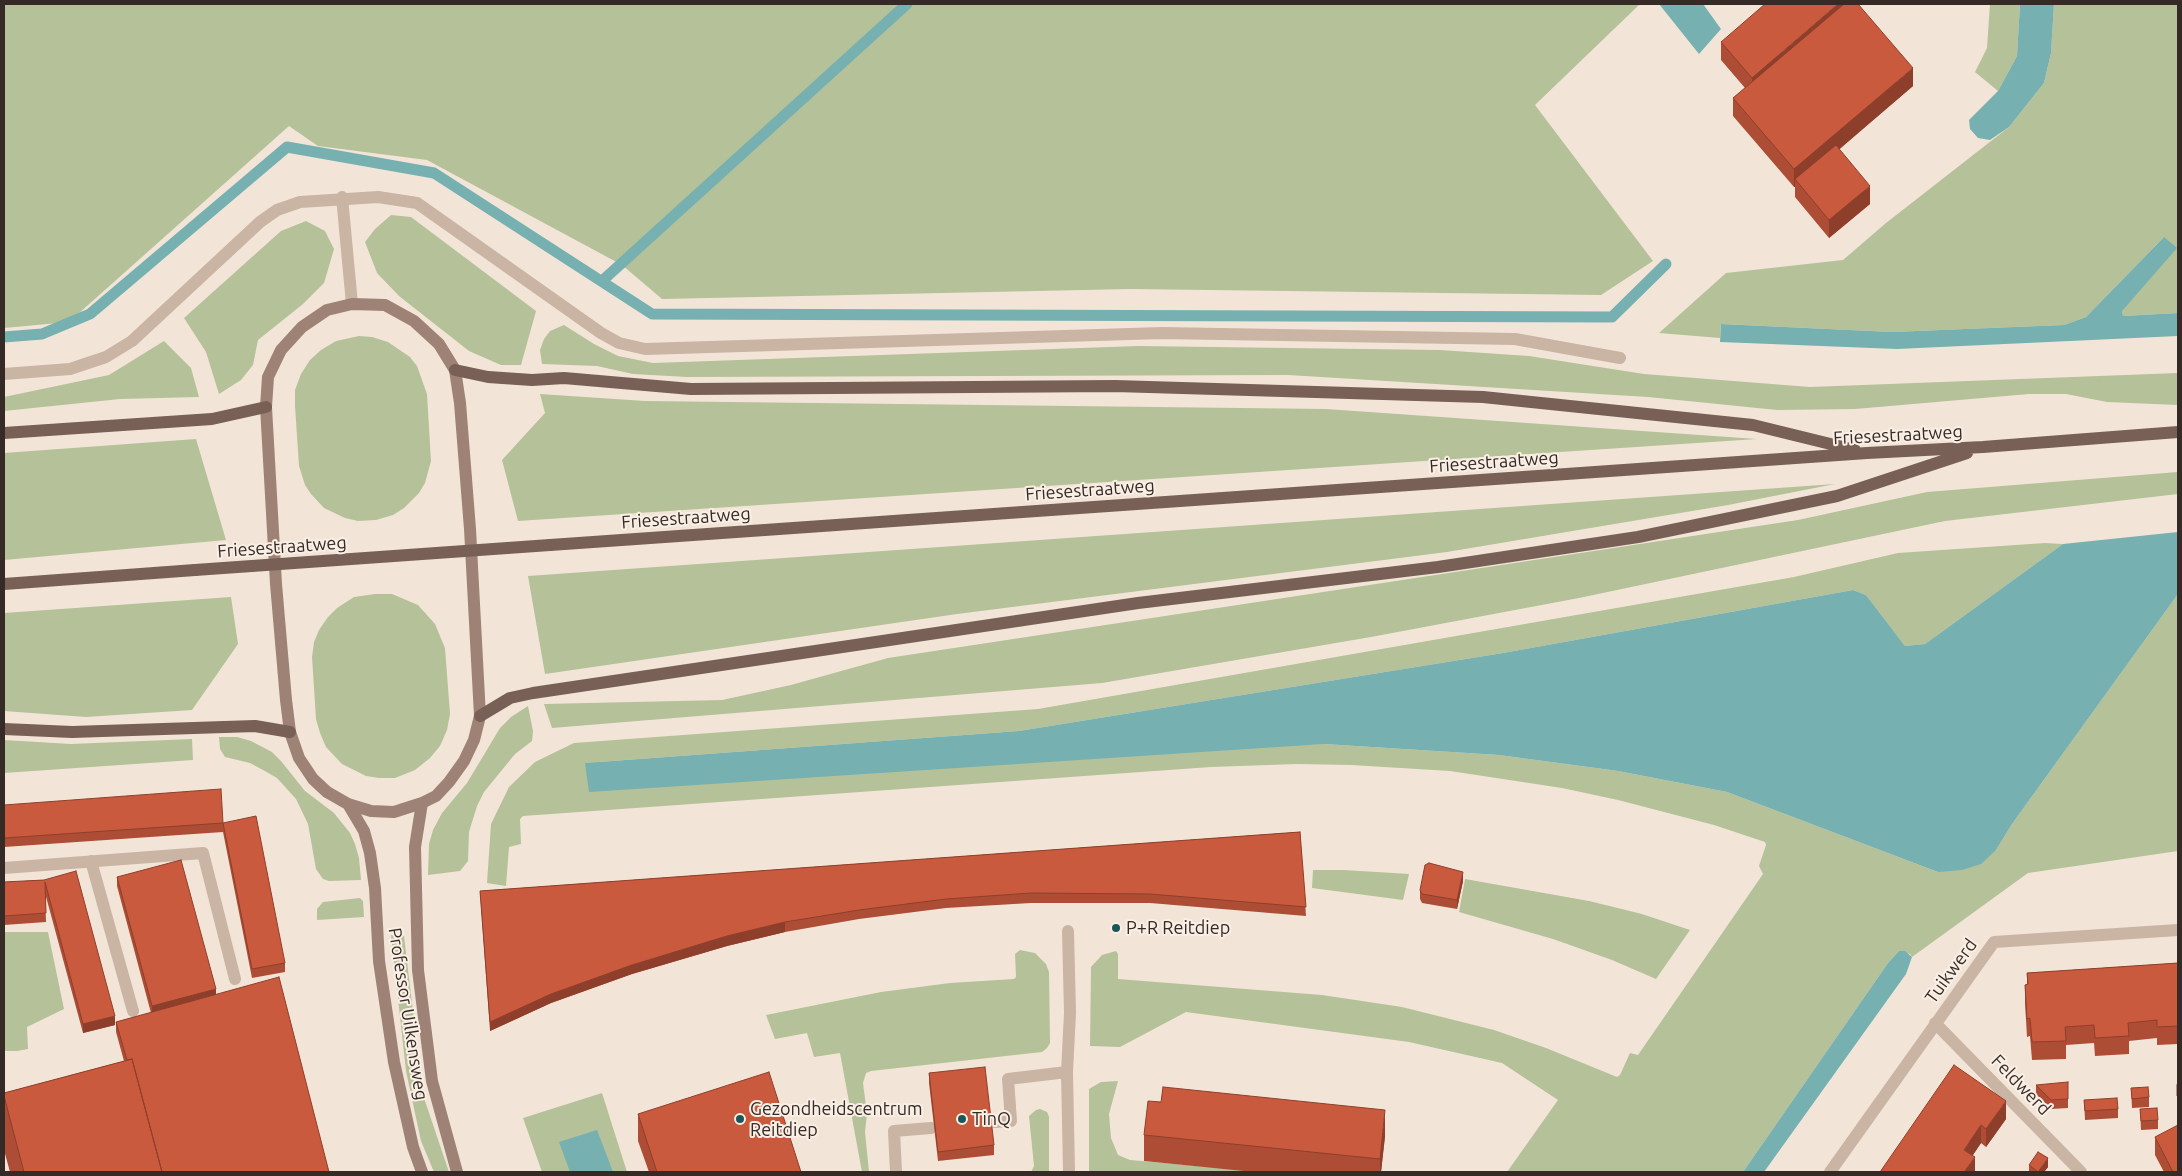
<!DOCTYPE html>
<style>
body{margin:0}
#map{position:relative;width:2182px;height:1176px;overflow:hidden;background:#f2e5d8;font-family:Ubuntu,sans-serif}
canvas{display:block}
.frame{position:absolute;inset:0;border:5px solid #352a26;pointer-events:none}
</style>
<div id="map">
<canvas width="2182" height="1176"></canvas>
<div class="frame"></div>
</div>
<script>
const ctx = document.querySelector('canvas').getContext('2d');
ctx.lineJoin = 'round';
function fillPath(path, color) { ctx.fillStyle = color; ctx.fill(path, 'evenodd'); }
const toPath = rows => new Path2D(rows.map(r => 'M' + r).join(''));
function stroke(path, color, width, dash) { ctx.strokeStyle = color; ctx.lineWidth = width; ctx.lineCap = dash ? 'butt' : 'round'; ctx.setLineDash(dash || []); ctx.stroke(path); }
function drawText(font, color, halo, rows, align = 'center') {
  ctx.font = font + ' Ubuntu,sans-serif'; ctx.lineWidth = 4; ctx.setLineDash([]); ctx.textBaseline = 'middle'; ctx.strokeStyle = halo; ctx.fillStyle = color; for (const [text, x, y, turn = 0] of rows) {
    ctx.save(); ctx.translate(x, y); ctx.rotate((+turn || 0) * Math.PI / 180); ctx.textAlign = isNaN(turn) ? turn : align; if (halo) ctx.strokeText(text, 0, 0); ctx.fillText(text, 0, 0); ctx.restore();
  }
}
fillPath(toPath([
 [4,4,1640,4,1535,105,1653,261,1601,295,1130,289,662,299,622,265,427,160,318,146,289,126,69,322,4,328],
 [1990,4,2020,4,2017,56,1998,91,1975,72,1987,48],
 [2054,4,2178,4,2178,313,2123,316,2122,311,2164,237,2086,317,2064,325,1892,332,1721,324,1720,338,1659,333,1726,273,1843,260,1886,223,2009,127,2044,83,2051,53],
 [391,215,411,217,536,311,521,365,501,365,469,351,399,296,377,273,365,242,375,229],
 [306,221,325,231,334,249,324,283,303,304,258,340,253,365,241,380,219,394,206,352,184,318,281,231],
 [564,325,594,344,618,356,653,363,1138,346,1440,350,1529,356,1644,374,1810,387,2178,373,2178,405,2107,402,2066,394,2029,394,1855,409,1777,410,1648,397,1288,375,687,377,633,374,597,366,542,364,540,350,544,339,550,331],
 [359,336,372,337,388,342,410,357,417,366,427,394,431,461,425,483,419,493,404,508,393,515,376,520,358,521,345,518,324,508,311,494,305,485,299,466,295,406,295,390,301,374,310,360,321,350,336,341],
 [164,341,191,368,199,397,120,399,4,411,4,397,109,375],
 [540,394,645,401,1326,409,1757,439,518,521,502,460,545,413],
 [196,439,226,540,4,560,4,453],
 [2178,472,2178,494,1945,521,1579,598,1371,637,1102,683,552,728,544,704,722,700,791,685,888,658,1798,520,1927,492],
 [1835,484,1728,505,1447,552,957,614,545,674,528,576],
 [2045,543,2063,544,1925,644,1905,646,1866,595,1853,590,1503,653,1019,731,585,763,1324,744,1499,755,1618,771,1727,792,1938,872,1996,850,2012,824,2178,594,2178,851,2028,873,1912,957,1910,954,1899,951,1888,963,1743,1172,1507,1172,1558,1100,1502,1063,1409,1042,1186,1012,1120,1047,1090,1046,1091,967,1102,955,1116,951,1118,954,1118,979,1322,995,1402,1007,1494,1030,1546,1048,1617,1077,1620,1075,1630,1053,1638,1055,1763,874,1759,866,1766,845,1765,842,1714,825,1618,800,1562,788,1450,771,1351,765,1297,764,1211,767,523,816,520,819,521,844,509,847,506,886,487,883,491,824,509,787,535,762,574,743,1038,709,1794,577,1898,553],
 [375,594,392,594,418,605,435,624,445,648,450,714,447,730,440,746,430,758,415,770,395,778,379,778,366,776,342,764,326,747,320,733,316,719,312,657,314,642,319,630,328,617,337,608,354,597],
 [231,597,238,644,192,710,86,717,4,711,4,613],
 [528,706,533,731,532,741,515,754,484,792,477,806,469,832,468,861,460,871,428,875,429,844,433,830,442,813,467,783,500,728,511,717],
 [219,737,237,737,251,741,272,752,281,761,305,791,334,813,350,833,355,844,359,858,361,880,329,881,323,879,316,869,308,824,296,799,277,778,263,770,250,763,225,757,220,749],
 [192,739,193,760,4,773,4,740,71,744],
 [1313,870,1344,870,1409,874,1403,900,1312,888],
 [1465,879,1589,901,1642,914,1690,930,1656,979,1612,960,1553,939,1459,912],
 [360,898,363,901,364,917,317,920,317,909,323,902],
 [4,932,48,932,64,1009,27,1027,28,1049,17,1051,4,1051],
 [391,935,404,936,423,1095,449,1172,434,1172,421,1141,406,1071],
 [1020,950,1035,953,1046,964,1049,972,1050,1043,1047,1048,1042,1052,871,1071,866,1073,863,1083,867,1114,865,1132,869,1172,862,1172,840,1053,814,1057,807,1033,775,1039,766,1015,881,992,950,983,1014,979,1016,977,1015,954],
 [1118,1081,1109,1114,1111,1138,1118,1155,1130,1160,1268,1172,1089,1172,1089,1089,1101,1082],
 [602,1093,627,1172,542,1172,523,1118],
 [1040,1109,1047,1112,1049,1117,1049,1172,1031,1172,1034,1166,1029,1116,1036,1110]
]), '#b5c198');
fillPath(toPath([
 [1659,4,1703,4,1721,29,1699,54],
 [2020,4,2054,4,2051,53,2044,83,2009,127,1990,140,1978,138,1970,129,1969,120,1998,91,2017,56],
 [2164,237,2177,248,2122,311,2123,316,2178,313,2178,336,1897,349,1720,342,1721,324,1892,332,2064,325,2086,317],
 [2178,532,2178,594,2012,824,1996,850,1981,864,1962,870,1938,872,1727,792,1618,771,1499,755,1324,744,589,792,585,763,1019,731,1503,653,1853,590,1866,595,1905,646,1925,644,2063,544],
 [1899,951,1905,951,1912,957,1906,974,1764,1172,1743,1172,1888,963],
 [597,1130,613,1172,570,1172,559,1142]
]), '#76b0b0');
stroke(toPath([
 [602,281,907,4],
 [4,337,42,334,90,314,287,147,434,173,652,314,1612,317,1666,264]
]), '#76b0b0', 11);
stroke(toPath([
 [91,861,133,1011],
 [4,868,203,853,235,979],
 [1068,931,1070,1013,1067,1072,1069,1172],
 [995,1122,1011,1121,1008,1079,1067,1072],
 [896,1172,894,1131,931,1128]
]), '#cab4a4', 12);
stroke(toPath([
 [342,197,352,304],
 [4,374,70,369,106,357,132,341,260,222,277,210,300,202,378,197,417,203,601,333,619,343,645,349,1162,333,1515,339,1620,358],
 [1935,1023,2081,1172],
 [1830,1172,1994,942,2178,930]
]), '#cab4a4', 12);
stroke(toPath([
 [352,304,385,305,414,321,439,344,455,370,460,403,470,529,480,716,474,740,464,761,449,782,436,796,422,803,394,812,371,811,348,804,327,792,313,779,299,758,290,732,286,700,276,584,266,407,268,377,281,350,302,327,327,310,352,304],
 [422,803,415,847,418,970,432,1081,457,1172],
 [348,804,364,831,370,853,375,888,379,961,394,1062,413,1147,422,1172]
]), '#9e8275', 12);
stroke(toPath([
 [455,370,488,377,532,380,564,378,691,389,1115,386,1483,397,1753,425,1855,450],
 [4,433,212,419,266,407],
 [550,545,1867,453,1983,447,2178,432],
 [4,584,195,570],
 [480,716,510,698,533,693,1138,603,1438,567,1638,537,1837,496,1967,453],
 [4,729,72,732,255,726,290,732]
]), '#786056', 12);
stroke(toPath([
 [195,570,550,545]
]), '#786056', 12);
fillPath(toPath([
 [1721,42,1913,86,1839,149,1870,204,1829,238,1795,197,1795,187,1794,187,1733,116,1733,98,1745,88,1721,60],
 [4,805,223,823,285,963,285,972,252,978,223,832,4,847],
 [1300,832,1306,916,1150,903,1031,903,946,908,859,919,785,932,727,946,632,974,551,1003,490,1031,480,891],
 [117,877,216,994,329,1172,10,1172,4,1150,4,1093,124,1061,116,1032,116,1022,151,1013,117,886],
 [44,880,115,1025,83,1033,45,893,46,922,4,925,4,882],
 [1463,881,1457,909,1422,903,1420,899,1420,890],
 [2178,963,2178,1044,2157,1045,2157,1038,2129,1041,2129,1054,2095,1056,2094,1043,2066,1045,2066,1059,2032,1060,2030,1036,2027,1037,2025,1003,2025,985,2027,985,2027,973],
 [1954,1065,2006,1119,1986,1147,1981,1143,1973,1155,1975,1172],
 [929,1073,994,1145,994,1155,938,1161,929,1083],
 [2036,1085,2068,1099,2068,1108,2051,1109,2036,1094],
 [2177,1085,2178,1085,2178,1105,2177,1105],
 [2131,1088,2149,1097,2149,1107,2132,1108],
 [2084,1100,2118,1109,2118,1118,2085,1120],
 [2140,1109,2158,1120,2158,1129,2141,1130],
 [638,1114,801,1172,649,1172,638,1141],
 [1144,1135,1385,1136,1381,1172,1254,1172,1144,1161],
 [2155,1137,2178,1172,2164,1172,2155,1155],
 [2029,1165,2048,1167,2044,1172,2029,1172]
]), '#ae4d35');
fillPath(toPath([
 [1838,4,1848,4,1752,96,1752,78],
 [1913,68,1913,86,1799,184,1795,179,1795,187,1794,187,1794,169],
 [1870,186,1870,204,1829,238,1829,220],
 [1463,872,1463,881,1457,909,1457,900],
 [785,922,785,932,727,946,632,974,551,1003,490,1031,490,1022,551,994,632,965,727,936],
 [216,989,216,998,152,1015,152,1006],
 [115,1016,115,1025,83,1033,83,1024],
 [2006,1101,2006,1119,1986,1147,1986,1129],
 [1385,1110,1385,1136,1381,1172,1380,1172,1380,1159],
 [1981,1125,1981,1143,1964,1168,1964,1150],
 [1975,1157,1975,1172,1964,1172],
 [2048,1158,2048,1167,2044,1172,2038,1172]
]), '#8d3f2b');
const building = toPath([
 [1765,4,1838,4,1752,78,1721,42,1765,4],
 [1844,4,1858,4,1913,68,1794,169,1733,98,1844,4],
 [1836,145,1870,186,1829,220,1795,179,1836,145],
 [221,789,223,823,256,816,285,963,252,969,223,823,4,838,4,805,221,789],
 [1300,832,1306,907,1150,894,1031,893,946,899,859,910,785,922,727,936,632,965,551,994,490,1022,480,891,1300,832],
 [181,860,216,989,152,1006,117,877,181,860],
 [1429,863,1463,872,1457,900,1422,894,1420,890,1425,865,1429,863],
 [76,871,115,1016,83,1024,45,882,46,913,4,916,4,882,44,880,76,871],
 [2178,963,2178,1026,2157,1027,2157,1020,2128,1023,2129,1036,2095,1038,2094,1025,2065,1027,2066,1041,2032,1042,2030,1018,2027,1019,2025,985,2028,984,2027,973,2178,963],
 [279,977,329,1172,162,1172,132,1059,127,1060,116,1022,279,977],
 [132,1059,162,1172,24,1172,4,1096,4,1093,132,1059],
 [1954,1065,2006,1101,1986,1129,1981,1125,1964,1150,1975,1157,1964,1172,1880,1172,1954,1065],
 [985,1067,994,1145,938,1152,929,1073,985,1067],
 [769,1072,801,1172,657,1172,638,1114,769,1072],
 [2068,1082,2068,1099,2051,1100,2036,1085,2068,1082],
 [2177,1085,2178,1085,2178,1096,2177,1096,2177,1085],
 [1163,1087,1385,1110,1380,1159,1144,1135,1148,1101,1161,1102,1163,1087],
 [2148,1087,2149,1097,2132,1099,2131,1088,2148,1087],
 [2117,1098,2118,1109,2085,1111,2084,1100,2117,1098],
 [2157,1108,2158,1120,2141,1121,2140,1109,2157,1108],
 [2178,1125,2178,1172,2173,1172,2155,1137,2178,1125],
 [2038,1152,2048,1158,2038,1172,2029,1165,2038,1152]
]);
fillPath(building, '#ca5a3e');
stroke(building, '#8d3f2b', 1);
for (const [x, y, r, color] of [
 [1116,928,5,"#1a5758"],
 [740,1119,5,"#1a5758"],
 [962,1119,5,"#1a5758"]
]) { const dot = new Path2D(); dot.arc(x, y, r, 0, 2 * Math.PI); ctx.fillStyle = color; ctx.fill(dot); stroke(dot, '#faefe5', 2); }
drawText('18px', '#352a26', '#faefe5', [
 ["Friesestraatweg",1898,435,-3],
 ["Friesestraatweg",1494,462,-4],
 ["Friesestraatweg",1090,490,-4],
 ["Friesestraatweg",686,518,-4],
 ["Friesestraatweg",282,547,-4],
 ["Tuikwerd",1951,971,-54],
 ["Professor Uilkensweg",408,1014,81],
 ["Feldwerd",2021,1085,46]
]);
drawText('18px', '#352a26', '#faefe5', [
 ["P+R Reitdiep",1126,928],
 ["Gezondheidscentrum",750,1109],
 ["Reitdiep",750,1130],
 ["TinQ",972,1119]
], 'left');
</script>
